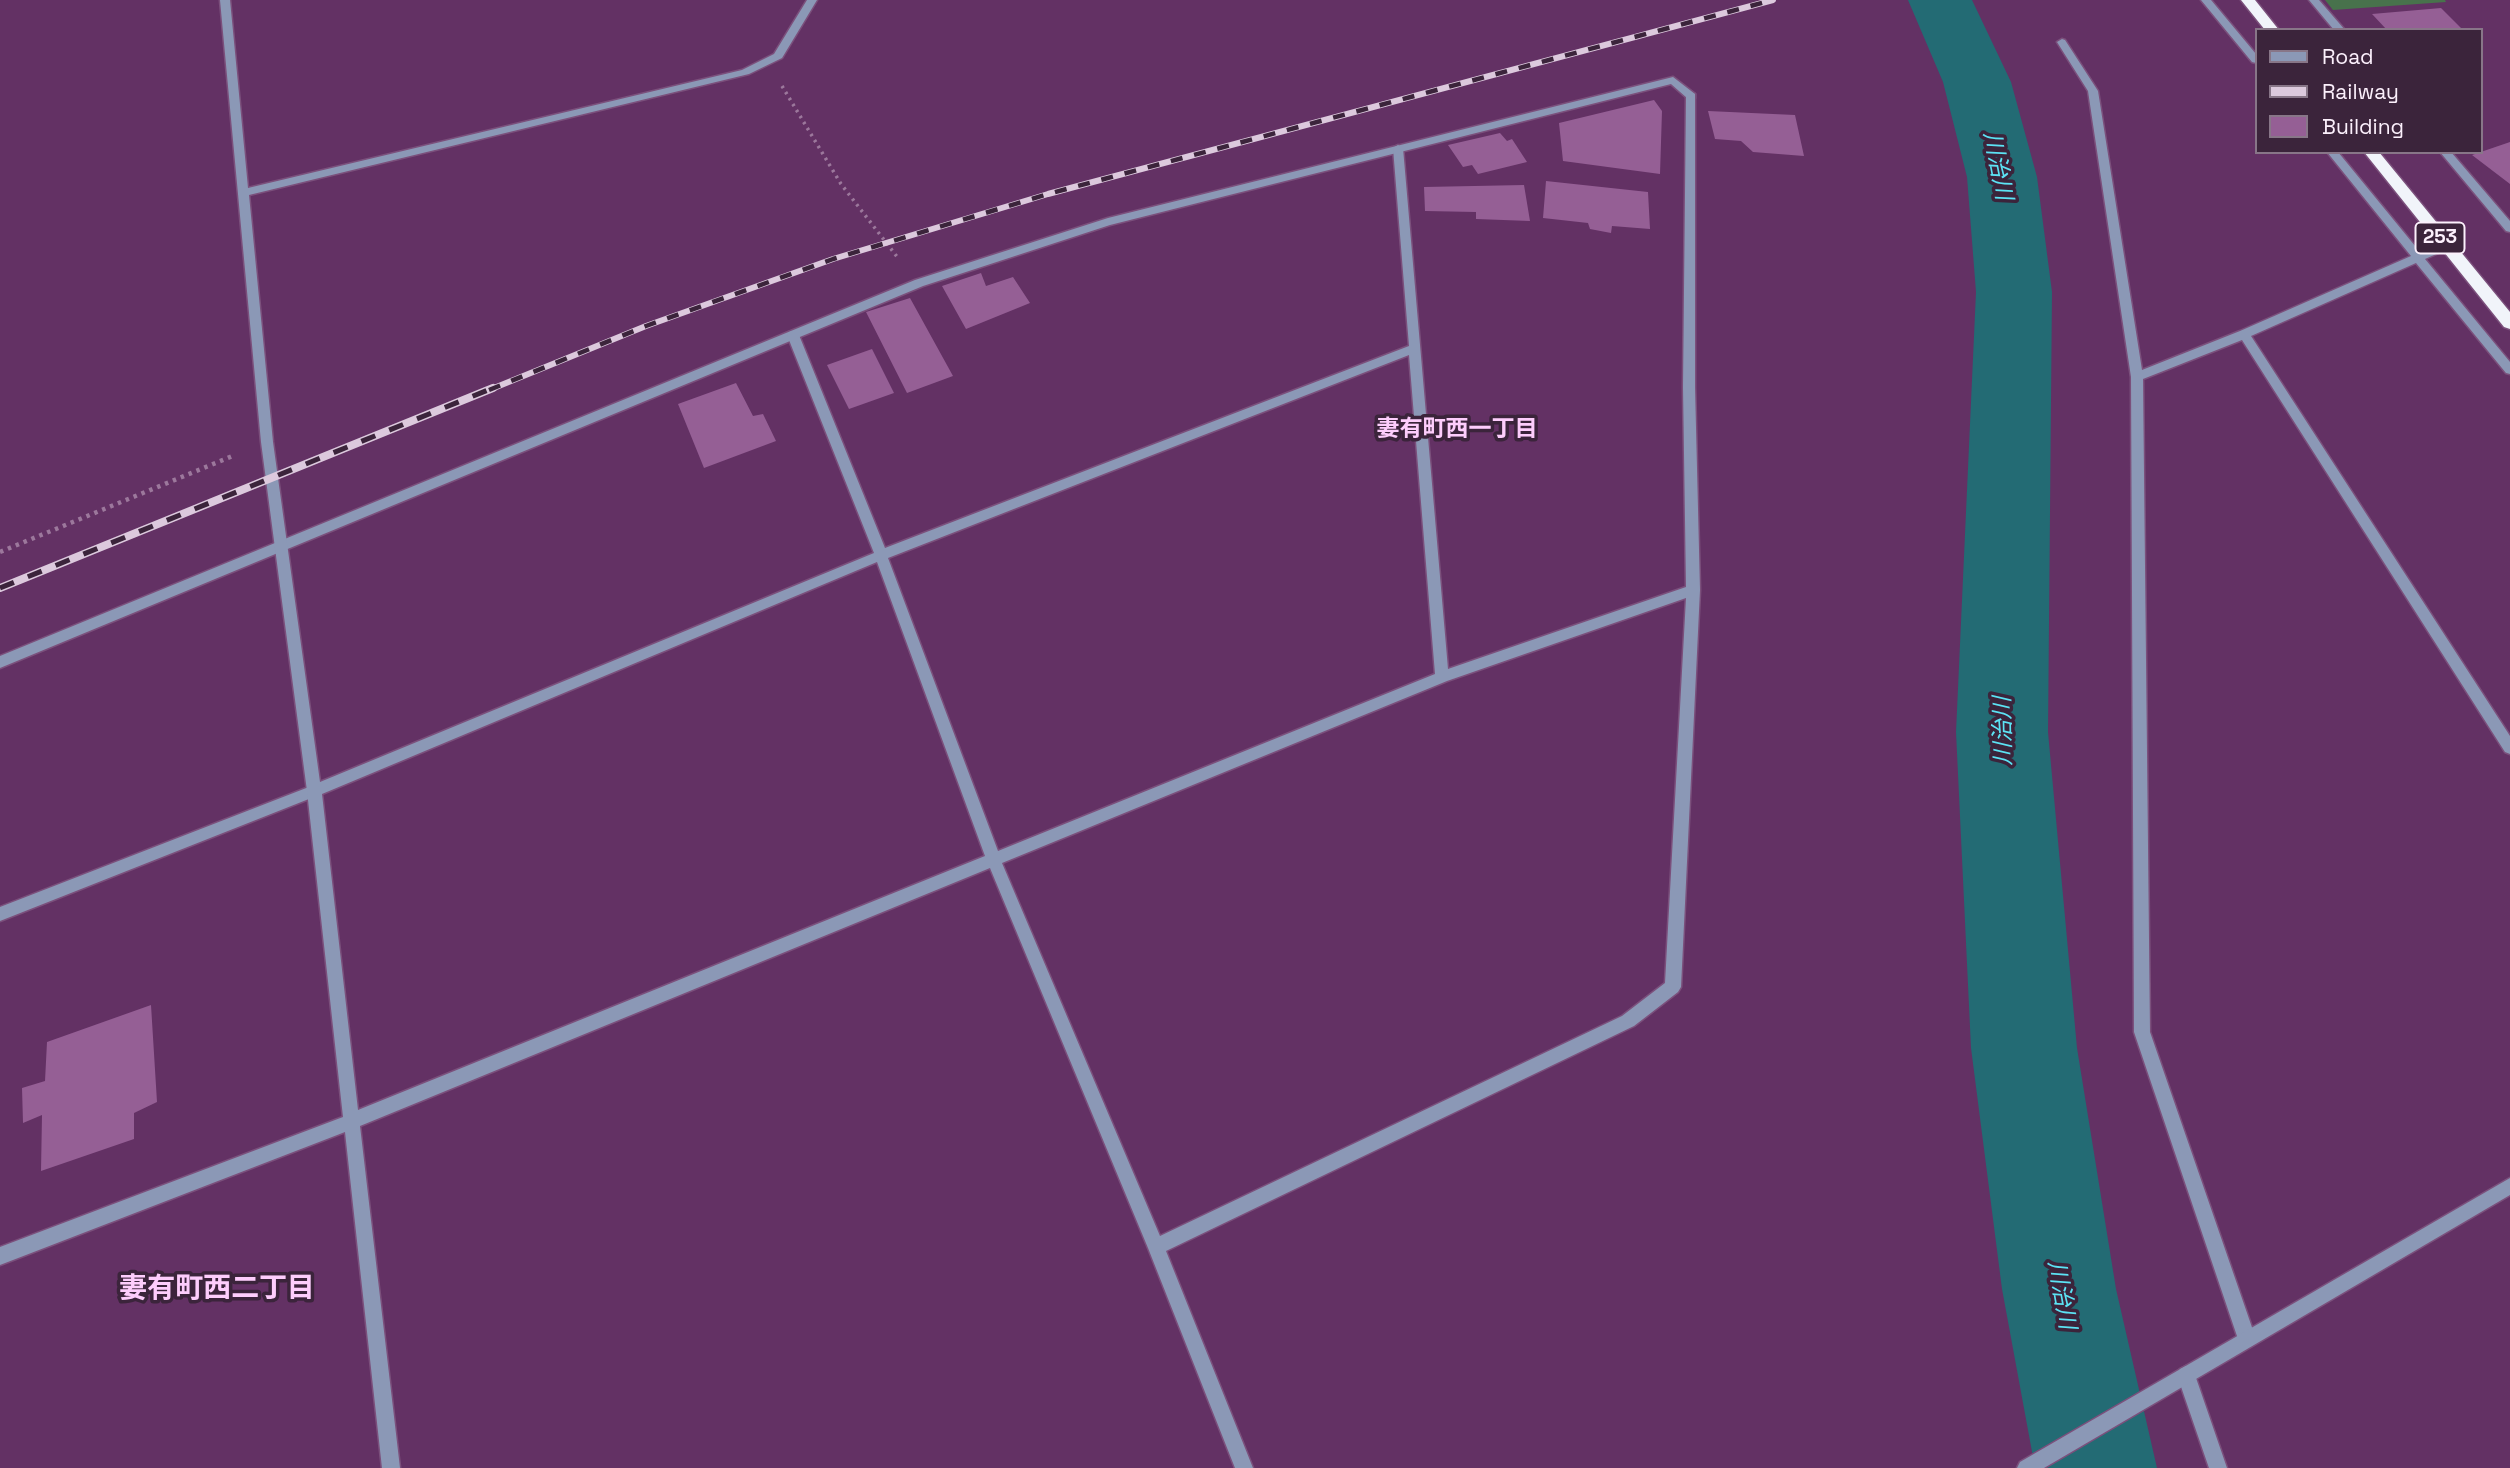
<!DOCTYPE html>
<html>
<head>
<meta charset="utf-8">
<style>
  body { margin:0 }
  #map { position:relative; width:2510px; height:1468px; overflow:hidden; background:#633164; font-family:"Space Grotesk",sans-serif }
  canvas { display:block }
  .legend { position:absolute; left:2255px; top:28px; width:228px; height:126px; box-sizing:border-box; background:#3b243b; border:2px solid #887688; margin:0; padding:9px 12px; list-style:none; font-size:21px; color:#fcf0fc }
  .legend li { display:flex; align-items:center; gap:14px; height:35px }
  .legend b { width:35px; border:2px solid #887688 }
</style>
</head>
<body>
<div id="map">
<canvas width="2510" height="1468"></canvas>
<ul class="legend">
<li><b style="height:9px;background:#8b98b6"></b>Road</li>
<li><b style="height:9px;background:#dcc9dd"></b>Railway</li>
<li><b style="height:19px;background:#955f95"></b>Building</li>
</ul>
</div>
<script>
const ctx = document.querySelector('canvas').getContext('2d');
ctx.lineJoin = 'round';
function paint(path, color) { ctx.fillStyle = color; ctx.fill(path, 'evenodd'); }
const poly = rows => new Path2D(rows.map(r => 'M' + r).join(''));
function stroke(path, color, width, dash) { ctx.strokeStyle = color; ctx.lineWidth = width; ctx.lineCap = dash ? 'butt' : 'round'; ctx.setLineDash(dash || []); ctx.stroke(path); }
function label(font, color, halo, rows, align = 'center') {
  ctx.font = font + ' "Space Grotesk","Noto Sans JP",sans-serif'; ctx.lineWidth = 7; ctx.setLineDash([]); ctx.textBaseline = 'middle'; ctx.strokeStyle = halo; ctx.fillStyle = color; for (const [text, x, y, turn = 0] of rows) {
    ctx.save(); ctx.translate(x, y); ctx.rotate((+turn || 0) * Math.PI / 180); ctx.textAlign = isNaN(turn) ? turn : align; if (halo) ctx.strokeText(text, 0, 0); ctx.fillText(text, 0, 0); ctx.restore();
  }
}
const green = poly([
  [2325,0,2445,0,2446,2,2333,10]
]);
const river = poly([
  [1908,0,1972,0,2011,82,2037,177,2052,292,2048,732,2077,1048,2116,1289,2157,1468,2035,1468,2002,1289,1971,1048,1956,732,1976,292,1967,177,1943,82,1908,0]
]);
const building = poly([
  [2441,8,2463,30,2387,30,2372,14],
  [1654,100,1662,111,1660,174,1563,161,1559,123],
  [1708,111,1795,115,1804,156,1753,152,1741,141,1715,139],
  [1500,133,1507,141,1512,139,1527,162,1478,174,1472,165,1463,167,1448,145],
  [2510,142,2510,184,2472,155],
  [1546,181,1648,192,1650,229,1612,226,1611,233,1590,229,1588,223,1543,218],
  [1524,185,1530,221,1476,219,1476,212,1425,211,1424,187],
  [981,273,986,286,1013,277,1030,303,966,329,942,286],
  [910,298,953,376,907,393,866,312],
  [872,349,894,393,849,409,827,365],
  [736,383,753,416,763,414,776,441,704,468,678,404],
  [151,1005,157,1102,134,1113,134,1139,41,1171,42,1115,23,1123,22,1088,45,1081,47,1042]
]);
const pathFar1 = poly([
  [782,86,841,184,898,258]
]);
const path = poly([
  [0,552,235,455]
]);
const service = poly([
  [1673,77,1695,94,1695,98,1687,98,1671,84,1110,225,923,286,0,668,0,656,915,280,1108,218,1673,77],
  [314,785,319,787,321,791,319,795,0,921,0,907,314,785]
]);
const minor = poly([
  [220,0,230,0,248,188,742,70,774,54,807,0,817,0,782,58,749,74,249,195,273,442,320,782,874,553,787,335,789,332,793,331,799,335,885,548,1409,346,1393,148,1398,145,1403,148,1448,669,1686,587,1683,387,1686,96,1691,93,1695,94,1695,387,1700,590,1681,987,1678,992,1634,1026,1166,1251,1253,1468,1235,1468,1148,1248,990,868,360,1126,400,1468,382,1468,345,1132,0,1265,0,1247,343,1117,307,791,261,442,220,0],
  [1409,355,1435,674,998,851,888,558,1409,355],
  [877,562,985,856,358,1110,322,794,877,562],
  [1686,598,1665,983,1622,1016,1160,1236,1002,863,1447,681,1686,598],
  [2201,0,2211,0,2256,54,2256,63,2252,62,2201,0],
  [2309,0,2319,0,2345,30,2334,30,2309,0],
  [2062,39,2065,40,2098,91,2142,370,2240,331,2411,256,2327,152,2338,152,2420,252,2442,242,2450,242,2450,248,2425,259,2510,362,2510,374,2506,373,2416,263,2251,336,2510,736,2510,754,2505,752,2242,340,2143,379,2150,1032,2256,1339,2253,1345,2247,1348,2241,1345,2238,1339,2134,1032,2131,377,2088,91,2057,42,2062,39],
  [2440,152,2451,152,2510,221,2510,232,2506,231,2440,152],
  [2186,1366,2192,1369,2195,1375,2227,1468,2209,1468,2177,1375,2180,1369,2186,1366]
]);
const tertiary = poly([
  [2510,1178,2510,1195,2044,1468,2017,1468,2020,1462,2510,1178]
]);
const trunk = poly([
  [2241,0,2255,0,2279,30,2265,30,2241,0],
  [2364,152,2379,152,2510,312,2510,329,2504,327,2364,152]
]);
const railFar1 = poly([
  [489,390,646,326,833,259,1048,194,1773,0]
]);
const rail = poly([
  [0,588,493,388]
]);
const shields = [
  [2440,238,49]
];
const shieldNames = [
  ["253",2440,238]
];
const waterNames = [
  ["川治川",1997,166,79],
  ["川治川",2004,731,-91],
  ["川治川",2061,1295,80]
];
const neighbourhoodNames = [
  ["妻有町西一丁目",1457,430]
];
const nearNeighbourhoodnames = [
  ["妻有町西二丁目",217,1289]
];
paint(green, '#48724c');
paint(river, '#236b74');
paint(building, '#955f95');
stroke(service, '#7b507c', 3);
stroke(minor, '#7b507c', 3);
stroke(tertiary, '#7b507c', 3);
stroke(trunk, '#7b507c', 3);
stroke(pathFar1, '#9c789c', 3.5, [2.5, 4.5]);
stroke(path, '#9c789c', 4.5, [3.5, 5]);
paint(service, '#8b98b6');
paint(minor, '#8b98b6');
paint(tertiary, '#8b98b6');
paint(trunk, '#f1f4fa');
stroke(railFar1, '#dcc9dd', 6);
stroke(rail, '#dcc9dd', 8);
stroke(railFar1, '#3b243b', 4.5, [12]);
stroke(rail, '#3b243b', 5, [15]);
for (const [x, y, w] of shields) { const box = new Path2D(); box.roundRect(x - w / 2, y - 15.5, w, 31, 5); ctx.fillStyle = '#3b243b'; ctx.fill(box); stroke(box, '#fcf0fc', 2); }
label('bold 19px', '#fcf0fc', null, shieldNames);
label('italic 23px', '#5ce3f4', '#3b243b', waterNames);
label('bold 23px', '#fdcdfc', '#3b243b', neighbourhoodNames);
label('bold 28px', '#fdcdfc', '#3b243b', nearNeighbourhoodnames);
</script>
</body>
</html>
